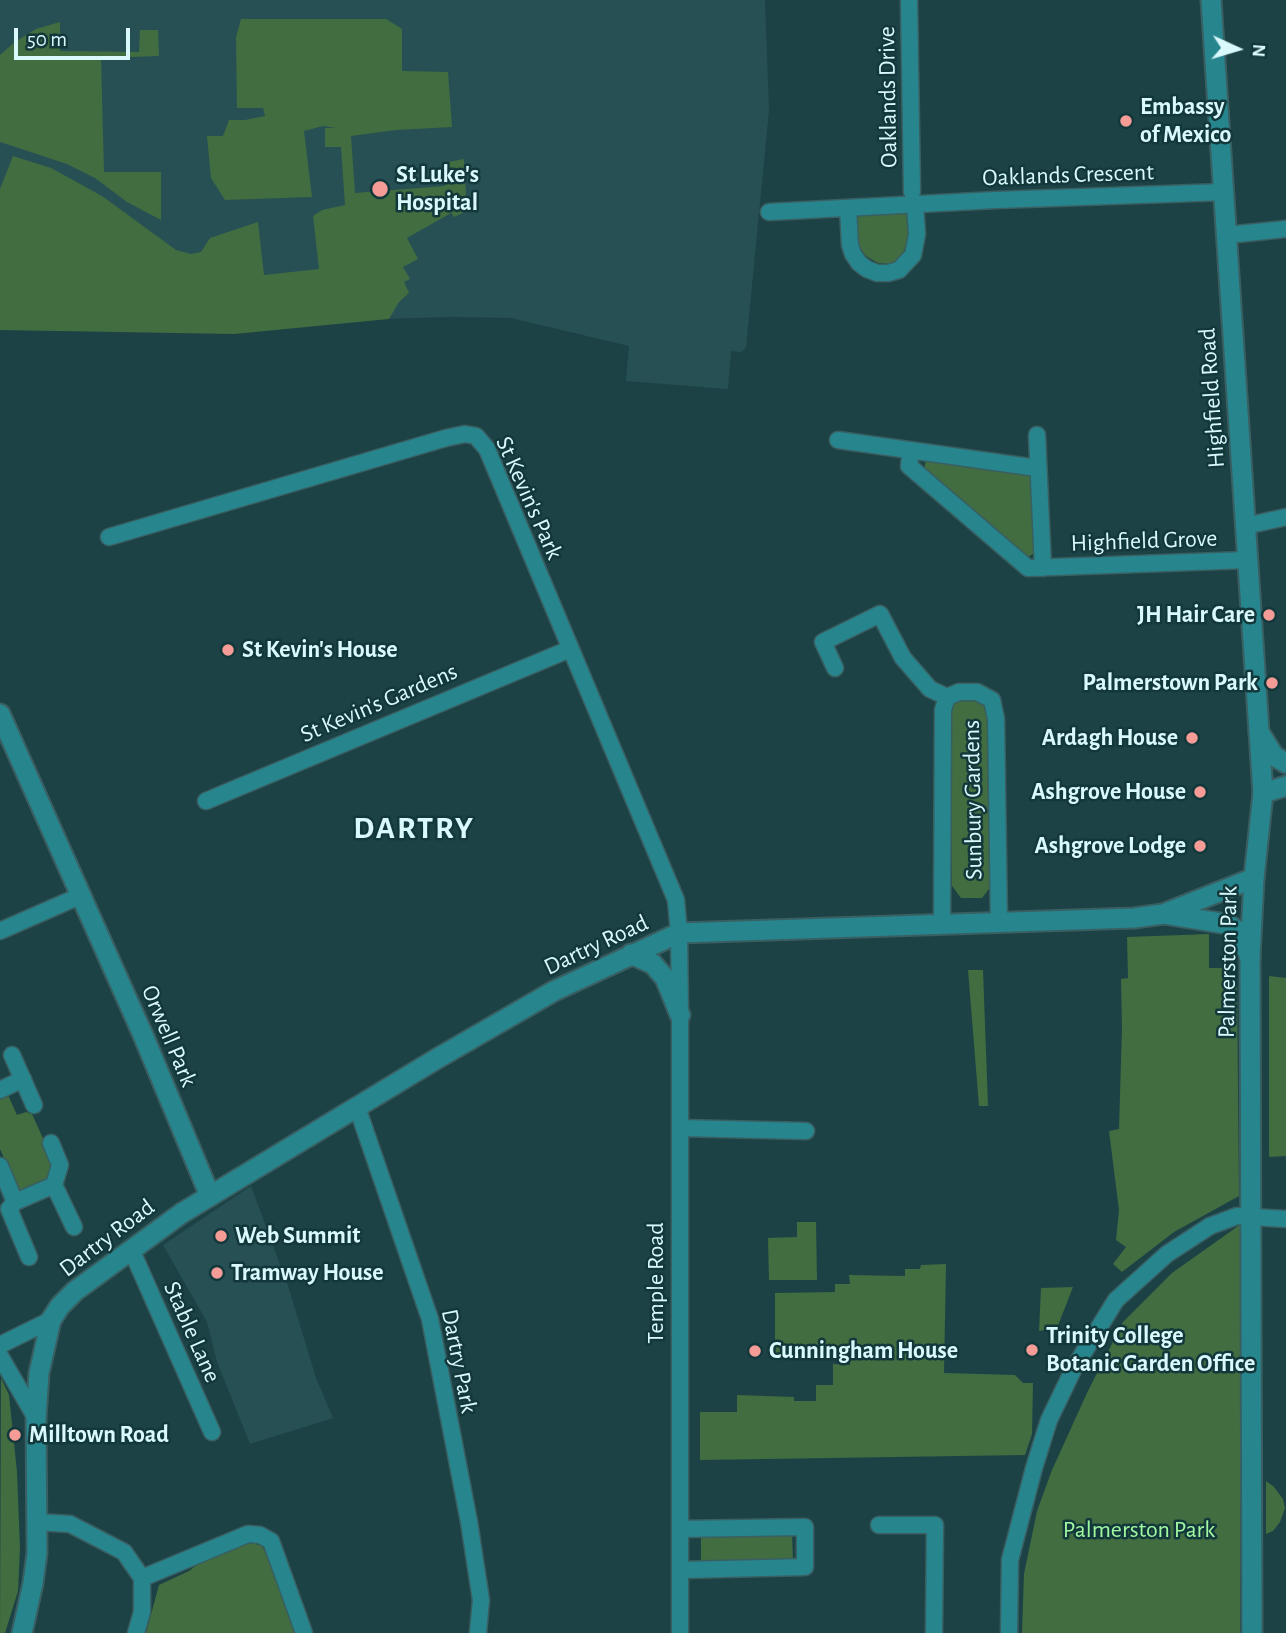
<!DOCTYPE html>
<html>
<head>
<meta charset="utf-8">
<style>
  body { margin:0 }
  #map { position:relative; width:1286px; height:1633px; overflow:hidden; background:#1d4246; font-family:"Alegreya Sans",sans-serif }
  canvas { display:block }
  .north { position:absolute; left:1202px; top:14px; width:70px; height:70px; -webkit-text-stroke:5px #12383b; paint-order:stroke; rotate:94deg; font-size:19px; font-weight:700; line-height:28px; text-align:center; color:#daf9fc }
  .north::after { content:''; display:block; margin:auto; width:24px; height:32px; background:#daf9fc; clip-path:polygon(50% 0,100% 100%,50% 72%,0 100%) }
  .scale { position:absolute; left:14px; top:28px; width:116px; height:32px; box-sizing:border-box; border:4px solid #daf9fc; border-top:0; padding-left:9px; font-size:21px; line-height:24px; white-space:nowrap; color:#daf9fc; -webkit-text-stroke:5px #12383b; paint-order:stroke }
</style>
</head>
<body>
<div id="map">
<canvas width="1286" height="1633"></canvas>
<div class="north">N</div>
<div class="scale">50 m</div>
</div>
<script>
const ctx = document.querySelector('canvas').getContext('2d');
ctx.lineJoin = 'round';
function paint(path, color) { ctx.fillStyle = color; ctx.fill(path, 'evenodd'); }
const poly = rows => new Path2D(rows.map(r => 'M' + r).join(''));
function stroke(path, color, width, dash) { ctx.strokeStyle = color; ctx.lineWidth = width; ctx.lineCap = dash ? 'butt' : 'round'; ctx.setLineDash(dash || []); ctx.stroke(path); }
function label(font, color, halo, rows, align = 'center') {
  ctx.font = font + ' "Alegreya Sans",sans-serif'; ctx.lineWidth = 5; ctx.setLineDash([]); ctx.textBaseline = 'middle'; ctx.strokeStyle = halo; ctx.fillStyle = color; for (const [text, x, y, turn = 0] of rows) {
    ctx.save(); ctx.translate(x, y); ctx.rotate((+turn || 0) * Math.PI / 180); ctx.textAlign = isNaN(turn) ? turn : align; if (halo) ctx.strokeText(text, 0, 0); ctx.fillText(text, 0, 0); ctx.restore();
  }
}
const built = poly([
  [0,0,765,0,769,110,746,347,741,352,731,351,728,389,626,381,629,346,511,318,451,317,0,330],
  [251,1186,288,1286,316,1378,333,1418,250,1444,217,1362,207,1322,163,1245]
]);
const green = poly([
  [241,19,386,19,402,29,402,71,448,72,452,127,396,130,351,136,355,193,445,186,444,163,464,159,467,211,454,217,451,213,407,238,418,259,403,267,410,279,404,282,409,293,399,302,389,319,234,334,0,330,0,189,13,156,51,168,102,196,176,250,191,254,201,252,210,238,258,222,264,275,319,269,313,216,322,210,345,205,341,147,325,147,325,128,336,128,323,126,304,131,312,197,225,200,211,178,207,136,223,136,229,120,245,120,265,116,263,108,237,108,236,37],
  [60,22,60,51,139,52,140,30,158,30,159,56,101,58,104,172,161,172,161,220,127,202,95,178,67,164,0,142,0,55,15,42,36,29],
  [908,208,909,238,902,256,892,264,878,263,866,256,858,245,856,211],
  [926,459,1027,473,1033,479,1036,552,1028,557,924,470],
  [973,699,986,708,990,717,992,885,982,898,961,898,952,886,949,711,957,700],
  [1209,934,1209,968,1223,968,1224,980,1237,980,1239,1196,1174,1232,1122,1272,1113,1264,1126,1247,1116,1240,1119,1210,1109,1131,1119,1129,1122,1028,1121,979,1128,978,1127,937],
  [968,970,983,970,988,1106,979,1106],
  [1269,976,1286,978,1286,1156,1269,1157],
  [8,1095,17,1115,26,1112,32,1114,55,1165,53,1178,20,1195,0,1149,0,1098],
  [797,1222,816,1222,817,1280,769,1280,768,1238,797,1237],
  [1241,1224,1240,1633,1022,1633,1024,1574,1037,1511,1052,1470,1087,1393,1123,1322,1172,1273],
  [946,1264,944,1373,1015,1375,1023,1383,1033,1383,1032,1434,1025,1455,700,1460,700,1412,737,1412,737,1395,794,1397,794,1401,816,1401,816,1385,833,1385,833,1364,850,1365,850,1355,775,1356,775,1293,835,1292,835,1284,850,1284,849,1275,905,1276,905,1269,920,1269,921,1265],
  [1073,1287,1057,1328,1039,1331,1041,1288],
  [1,1378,9,1395,17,1472,20,1548,18,1591,5,1633,0,1633],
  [1266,1481,1274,1487,1283,1499,1285,1508,1280,1522,1273,1531,1266,1534],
  [792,1533,793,1561,701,1562,701,1534],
  [247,1543,261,1545,269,1557,297,1633,146,1633,159,1585,189,1571,203,1560]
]);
const minor = poly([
  [909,0,912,192],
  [848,208,850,245,853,254,859,263,867,269,877,273,888,273,899,270,913,255,917,234,915,205],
  [769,212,996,200,1224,192],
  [1227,235,1286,229],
  [1037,435,1043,568],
  [838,440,1037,468],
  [911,451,909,466,1028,568,1247,560],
  [1245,526,1286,517],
  [109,537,446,438,465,434,476,436,487,449,676,900,679,933,680,1015,680,1633],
  [835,668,823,642,880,614,903,658,930,689,947,697],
  [206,801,570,649],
  [942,925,943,710,947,697,959,692,977,692,992,700,996,719,999,923],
  [0,931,82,895],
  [12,1055,34,1105],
  [0,1090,23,1079],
  [357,1107,430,1319,469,1522,481,1600,478,1633],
  [680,1128,806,1131],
  [51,1143,60,1165,54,1185],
  [0,1166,15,1202],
  [131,1249,212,1432],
  [29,1257,9,1209,15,1202,54,1185,74,1227],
  [0,1345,51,1320],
  [0,1356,36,1418],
  [36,1522,70,1524,124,1552,142,1578,142,1612,136,1633],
  [879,1525,935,1525,934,1633],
  [680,1529,805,1527,805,1567,681,1570],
  [142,1578,248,1534,260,1535,271,1541,304,1633],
  [1009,1633,1010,1560,1034,1468,1049,1420,1074,1368,1116,1300,1167,1254,1210,1226,1237,1216,1286,1219]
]);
const tertiary = poly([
  [1211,0,1263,793],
  [0,714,143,1035,210,1196],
  [1252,1633,1250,957,1254,878]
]);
const secondary = poly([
  [1259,732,1274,756,1286,763],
  [1164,914,1227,924,1238,931,1250,957],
  [631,954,653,964,658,970,665,978,680,1015],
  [22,1633,33,1583,37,1553,36,1418,39,1373,51,1320,60,1306,75,1291,182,1213,438,1058,554,991,679,933,1134,918,1163,914,1254,878,1263,793,1286,786]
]);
const markers = [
  [1126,121,7,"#f59c96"],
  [380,189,9,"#f59c96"],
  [1269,615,7,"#f59c96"],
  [228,650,7,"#f59c96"],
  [1272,683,7,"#f59c96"],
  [1192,738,7,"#f59c96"],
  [1200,792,7,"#f59c96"],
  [1200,846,7,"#f59c96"],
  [221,1236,7,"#f59c96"],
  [217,1273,7,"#f59c96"],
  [1032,1350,7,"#f59c96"],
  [755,1351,7,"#f59c96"],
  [15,1435,7,"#f59c96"]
];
const streetNames = [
  ["Oaklands Drive",888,97,-91],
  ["Oaklands Crescent",1068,175,-2],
  ["Highfield Road",1212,398,-94],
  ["St Kevin's Park",529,498,66],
  ["Highfield Grove",1144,541,-2],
  ["St Kevin's Gardens",379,703,-23],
  ["Sunbury Gardens",973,800,-91],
  ["Dartry Road",596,945,-25],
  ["Palmerston Park",1228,962,-89],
  ["Orwell Park",169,1036,67],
  ["Dartry Road",107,1238,-37],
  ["Temple Road",656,1283,-90],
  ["Stable Lane",192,1332,66],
  ["Dartry Park",459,1361,79]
];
const poiNames = [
  ["Embassy",1140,107],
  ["of Mexico",1140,135],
  ["St Luke's",396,175],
  ["Hospital",396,203],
  ["JH Hair Care",1255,615,"right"],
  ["St Kevin's House",242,650],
  ["Palmerstown Park",1258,683,"right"],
  ["Ardagh House",1178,738,"right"],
  ["Ashgrove House",1186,792,"right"],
  ["Ashgrove Lodge",1186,846,"right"],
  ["Web Summit",235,1236],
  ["Tramway House",231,1273],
  ["Trinity College",1046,1336],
  ["Botanic Garden Office",1046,1364],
  ["Cunningham House",769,1351],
  ["Milltown Road",29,1435]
];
const parkNames = [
  ["Palmerston Park",1139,1530]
];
const districtNames = [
  ["DARTRY",414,828]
];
paint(built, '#275054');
paint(green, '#416d40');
stroke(minor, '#395f62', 19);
stroke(tertiary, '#395f62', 23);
stroke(secondary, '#395f62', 23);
stroke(minor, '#27858e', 16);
stroke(tertiary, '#27858e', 19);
stroke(secondary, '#27858e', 19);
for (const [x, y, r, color] of markers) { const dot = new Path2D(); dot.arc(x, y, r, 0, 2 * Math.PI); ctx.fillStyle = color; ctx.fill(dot); stroke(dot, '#12383b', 2.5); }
label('24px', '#daf9fc', '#12383b', streetNames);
label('bold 24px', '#daf9fc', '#12383b', poiNames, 'left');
label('24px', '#a1f7a0', '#12383b', parkNames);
ctx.letterSpacing = '2px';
label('bold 32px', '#daf9fc', '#12383b', districtNames);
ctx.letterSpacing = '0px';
</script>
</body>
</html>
